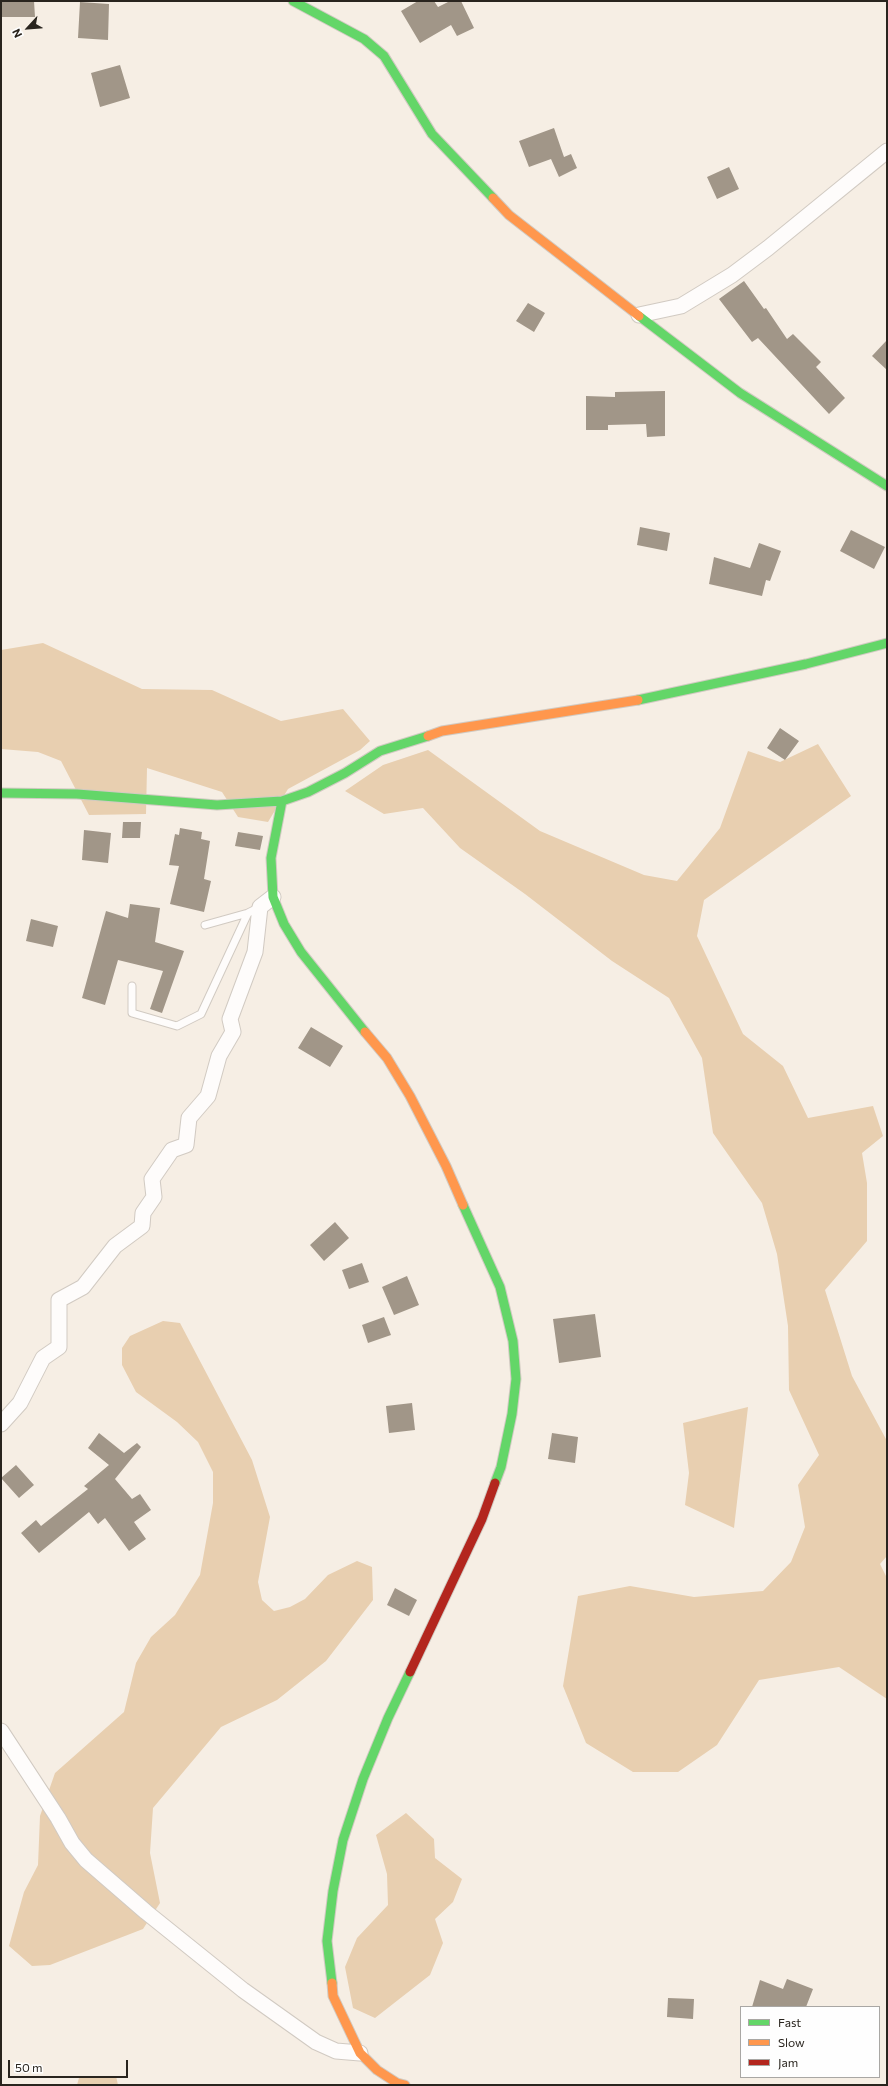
<!DOCTYPE html>
<html>
<head>
<meta charset="utf-8">
<style>
  body { margin:0 }
  #map { position:relative; width:888px; height:2086px; overflow:hidden; background:#f6eee4; font-family:Commissioner,sans-serif }
  canvas { display:block }
  .frame { position:absolute; inset:0; border:2px solid #29241e; pointer-events:none }
  .legend { position:absolute; left:740px; top:2006px; width:140px; height:72px; box-sizing:border-box; background:#fefefe; border:1px solid #a9a7a4; margin:0; padding:5px 7px; list-style:none; font-size:12px; color:#29241e }
  .legend li { display:flex; align-items:center; gap:8px; height:20px }
  .legend b { width:20px; border:1px solid #a9a7a4 }
  .north { position:absolute; left:8px; top:8px; width:40px; height:40px; -webkit-text-stroke:3px #fefefe; paint-order:stroke; rotate:244deg; font-size:11px; font-weight:700; line-height:16px; text-align:center; color:#29241e }
  .north::after { content:''; display:block; margin:auto; width:14px; height:18px; background:#29241e; clip-path:polygon(50% 0,100% 100%,50% 72%,0 100%) }
  .scale { position:absolute; left:8px; top:2060px; width:120px; height:18px; box-sizing:border-box; border:2px solid #29241e; border-top:0; padding-left:5px; font-size:12px; line-height:14px; white-space:nowrap; color:#29241e; -webkit-text-stroke:3px #fefefe; paint-order:stroke }
</style>
</head>
<body>
<div id="map">
<canvas width="888" height="2086"></canvas>
<div class="frame"></div>
<ul class="legend">
<li><b style="height:5px;background:#63d668"></b>Fast</li>
<li><b style="height:5px;background:#ff974d"></b>Slow</li>
<li><b style="height:5px;background:#b3261e"></b>Jam</li>
</ul>
<div class="north">N</div>
<div class="scale">50 m</div>
</div>
<script>
const ctx = document.querySelector('canvas').getContext('2d');
ctx.lineJoin = 'round';
function paint(path, color) { ctx.fillStyle = color; ctx.fill(path, 'evenodd'); }
const poly = rows => new Path2D(rows.map(r => 'M' + r).join(''));
function stroke(path, color, width, dash) { ctx.strokeStyle = color; ctx.lineWidth = width; ctx.lineCap = dash ? 'butt' : 'round'; ctx.setLineDash(dash || []); ctx.stroke(path); }
const green = poly([
  [43,643,142,689,212,690,281,721,343,709,370,741,360,750,288,789,268,822,238,817,222,792,147,768,146,814,89,815,61,761,38,752,1,749,1,650],
  [818,744,851,796,704,900,697,936,743,1034,783,1066,808,1118,873,1106,883,1136,862,1153,867,1183,867,1241,825,1290,852,1376,887,1441,887,1556,880,1564,887,1578,887,1699,839,1667,759,1680,717,1745,678,1772,633,1772,586,1743,563,1686,578,1596,630,1586,694,1597,763,1591,791,1562,805,1527,798,1485,819,1455,789,1390,788,1326,777,1254,762,1203,713,1133,702,1058,669,998,612,961,525,894,460,848,423,808,384,814,345,791,383,765,428,750,540,831,644,875,677,881,720,828,748,751,780,762],
  [163,1321,180,1323,252,1460,270,1517,258,1582,262,1600,274,1611,290,1607,305,1599,328,1575,357,1561,372,1567,373,1600,326,1661,277,1700,221,1727,153,1808,150,1853,160,1903,143,1929,50,1965,32,1966,9,1946,24,1892,38,1865,40,1816,55,1773,124,1712,136,1663,151,1637,175,1615,200,1575,213,1503,213,1472,198,1442,177,1422,136,1392,122,1365,122,1348,130,1336],
  [748,1407,734,1528,685,1505,689,1473,683,1423],
  [406,1813,434,1839,435,1858,462,1879,453,1902,435,1919,443,1943,430,1975,375,2018,353,2008,345,1967,357,1938,388,1905,387,1874,376,1835],
  [116,2076,118,2085,77,2085,79,2078]
]);
const building = poly([
  [1,1,34,1,35,17,1,17],
  [418,1,434,1,438,7,450,1,461,1,474,28,457,36,451,25,420,43,401,11],
  [80,2,109,4,108,40,78,38],
  [120,65,130,98,100,107,91,73],
  [554,128,564,157,571,154,577,168,559,177,551,159,529,167,519,141],
  [729,167,739,189,717,199,707,177],
  [744,281,764,309,766,308,787,339,793,334,821,362,816,367,845,398,829,414,758,338,752,342,719,299],
  [528,303,545,313,534,332,516,321],
  [887,340,887,370,872,356],
  [665,391,665,436,647,437,646,424,608,425,608,430,586,430,586,396,615,397,615,392],
  [640,527,670,533,667,551,637,545],
  [851,530,885,547,874,569,840,551],
  [759,543,781,551,770,581,766,580,762,596,709,584,714,557,750,568],
  [780,728,799,741,785,760,767,748],
  [123,822,141,822,140,838,122,838],
  [180,828,202,832,201,839,210,841,204,879,211,881,204,912,170,904,179,866,169,865,175,834,179,835],
  [84,830,111,833,108,863,82,860],
  [238,832,263,836,260,850,235,846],
  [130,904,160,908,155,942,184,951,162,1013,150,1009,163,971,118,960,105,1005,82,998,106,911,128,918],
  [31,919,58,926,53,947,26,941],
  [311,1027,343,1046,330,1067,298,1048],
  [335,1222,349,1238,324,1261,310,1245],
  [362,1263,369,1282,349,1289,342,1270],
  [407,1276,419,1305,394,1315,382,1287],
  [595,1314,601,1357,559,1363,553,1319],
  [384,1317,391,1335,368,1343,362,1325],
  [412,1403,415,1430,389,1433,386,1406],
  [99,1433,124,1453,137,1443,141,1447,115,1479,132,1499,140,1494,151,1510,134,1522,146,1539,129,1551,105,1518,98,1524,89,1512,39,1553,21,1533,36,1520,41,1526,88,1489,84,1486,109,1465,88,1448],
  [552,1433,578,1437,575,1463,548,1459],
  [16,1465,34,1485,19,1498,1,1478],
  [395,1588,417,1600,409,1616,387,1605],
  [787,1979,813,1989,806,2007,752,2007,760,1980,783,1989],
  [668,1998,694,1999,693,2019,667,2017]
]);
const lane = poly([
  [205,925,248,913],
  [132,986,132,1013,177,1026,201,1014,248,913,260,907]
]);
const street = poly([
  [639,315,681,306,732,275,768,248,887,151],
  [1,1424,20,1403,43,1358,59,1347,59,1300,83,1287,115,1246,142,1226,143,1213,154,1197,152,1179,172,1150,186,1145,189,1118,208,1096,219,1056,233,1032,230,1019,255,952,260,907,273,897],
  [1,1731,58,1818,72,1843,86,1860,146,1912,243,1990,316,2042,336,2051,360,2053]
]);
const fast = poly([
  [293,1,364,39,384,56,432,134,493,198],
  [639,316,740,393,887,486],
  [638,700,806,664,887,643],
  [1,793,77,794,217,805,282,801,308,792,345,773,380,751,428,736],
  [282,801,271,858,273,897,284,924,301,952,365,1032],
  [463,1205,500,1287,513,1341,516,1379,512,1414,501,1467,495,1483],
  [332,1983,327,1941,333,1891,343,1840,363,1779,388,1718,410,1672]
]);
const slow = poly([
  [493,198,509,215,639,316],
  [428,736,442,731,638,700],
  [365,1032,387,1058,410,1096,446,1166,463,1205],
  [332,1983,333,1996,360,2053,377,2070,397,2083,405,2085]
]);
const jam = poly([
  [410,1672,482,1519,495,1483]
]);
paint(green, '#e8cfb0');
paint(building, '#a19688');
stroke(lane, '#d1cac2', 9);
stroke(street, '#d1cac2', 17);
stroke(fast, '#d1cac2', 11);
stroke(slow, '#d1cac2', 11);
stroke(jam, '#d1cac2', 11);
stroke(lane, '#fefcfb', 7);
stroke(street, '#fefcfb', 15);
stroke(fast, '#63d668', 9);
stroke(slow, '#ff974d', 9);
stroke(jam, '#b3261e', 9);
</script>
</body>
</html>
